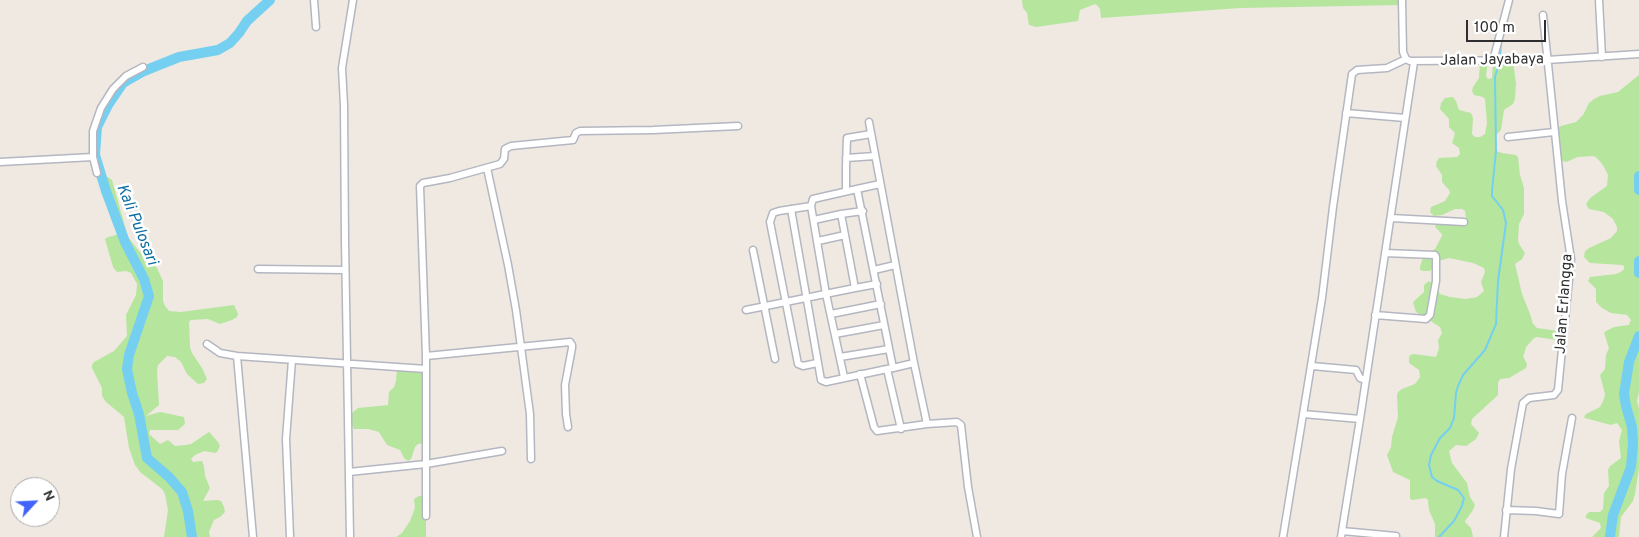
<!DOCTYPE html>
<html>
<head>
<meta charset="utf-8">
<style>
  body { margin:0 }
  #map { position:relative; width:1639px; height:537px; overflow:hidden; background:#efe9e1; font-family:Overpass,sans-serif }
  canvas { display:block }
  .north { position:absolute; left:10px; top:477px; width:50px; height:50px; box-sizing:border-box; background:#fff; border:1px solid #ababab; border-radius:50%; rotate:65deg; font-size:14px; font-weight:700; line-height:20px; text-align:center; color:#2e2e2e }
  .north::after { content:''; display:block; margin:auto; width:18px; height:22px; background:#4264fb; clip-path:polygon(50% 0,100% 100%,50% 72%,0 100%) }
  .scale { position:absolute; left:1466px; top:20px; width:80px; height:22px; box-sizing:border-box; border:2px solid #2e2e2e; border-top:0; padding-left:6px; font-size:15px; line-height:18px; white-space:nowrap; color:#2e2e2e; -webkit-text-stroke:4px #fff; paint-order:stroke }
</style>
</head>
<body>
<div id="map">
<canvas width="1639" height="537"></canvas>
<div class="north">N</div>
<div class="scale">100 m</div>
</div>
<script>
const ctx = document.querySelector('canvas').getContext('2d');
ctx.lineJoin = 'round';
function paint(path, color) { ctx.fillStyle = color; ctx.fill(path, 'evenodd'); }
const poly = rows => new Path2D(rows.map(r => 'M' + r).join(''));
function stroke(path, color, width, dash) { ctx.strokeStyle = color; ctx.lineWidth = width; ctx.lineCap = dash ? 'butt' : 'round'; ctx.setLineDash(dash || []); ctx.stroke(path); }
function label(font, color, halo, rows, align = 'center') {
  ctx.font = font + ' Overpass,sans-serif'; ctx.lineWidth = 5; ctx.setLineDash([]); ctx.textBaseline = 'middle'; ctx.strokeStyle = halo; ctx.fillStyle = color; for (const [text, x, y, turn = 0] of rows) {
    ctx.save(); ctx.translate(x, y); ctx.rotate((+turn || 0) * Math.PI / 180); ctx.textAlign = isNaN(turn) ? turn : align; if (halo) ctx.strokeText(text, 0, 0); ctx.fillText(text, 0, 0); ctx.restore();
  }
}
const green = poly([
  [1022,0,1402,0,1402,5,1240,8,1101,18,1100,9,1098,6,1095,4,1080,10,1078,21,1036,27,1029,25,1027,13,1023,8],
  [1488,61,1486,76,1488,79,1492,78,1493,61,1513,61,1516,84,1515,99,1513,104,1504,110,1501,130,1495,136,1496,151,1502,153,1516,155,1518,157,1520,175,1524,188,1524,214,1519,224,1518,240,1519,244,1525,253,1522,259,1515,264,1522,294,1530,314,1533,324,1537,328,1558,331,1564,333,1563,341,1537,337,1534,338,1526,347,1524,354,1523,356,1527,364,1526,368,1509,378,1500,379,1498,383,1498,395,1472,419,1471,424,1479,433,1476,439,1466,446,1456,445,1449,451,1452,463,1467,483,1470,497,1475,505,1473,510,1465,521,1465,522,1471,528,1473,537,1435,537,1435,524,1429,510,1428,500,1426,498,1413,500,1410,499,1410,480,1393,472,1387,455,1391,447,1392,437,1398,417,1397,395,1398,392,1402,389,1415,384,1420,377,1419,370,1409,363,1409,358,1410,355,1414,354,1436,357,1439,348,1438,340,1442,333,1440,327,1416,312,1413,302,1424,292,1424,285,1429,281,1435,286,1440,294,1450,297,1466,299,1477,297,1484,291,1481,282,1485,272,1484,268,1473,263,1449,258,1438,261,1430,271,1423,271,1420,270,1420,267,1423,257,1435,249,1442,236,1442,234,1435,227,1437,221,1464,223,1466,218,1465,211,1462,209,1455,209,1442,215,1434,216,1430,212,1431,207,1445,201,1450,193,1449,190,1442,182,1442,175,1436,166,1437,161,1439,158,1457,157,1460,154,1459,148,1452,143,1455,133,1449,127,1449,119,1440,109,1441,103,1445,98,1453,97,1456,101,1459,110,1471,113,1473,118,1472,134,1475,137,1480,137,1485,134,1487,123,1485,99,1483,97,1474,95,1472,91,1473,87,1479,78,1480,62],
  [1639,75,1639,392,1637,401,1639,409,1639,468,1635,494,1633,501,1621,517,1619,537,1592,537,1601,528,1600,523,1586,518,1586,515,1589,512,1600,512,1603,509,1604,493,1609,486,1608,470,1610,466,1621,458,1619,441,1622,430,1617,423,1611,425,1585,418,1584,417,1586,414,1600,407,1604,399,1605,394,1600,375,1605,369,1606,355,1609,348,1604,333,1606,331,1614,327,1629,325,1631,320,1627,315,1611,313,1602,308,1596,302,1596,289,1588,281,1590,277,1616,274,1621,272,1624,269,1624,266,1622,265,1590,263,1584,257,1585,251,1589,248,1611,238,1617,231,1617,227,1613,219,1604,212,1589,209,1587,206,1586,204,1590,198,1607,186,1608,175,1603,165,1596,157,1593,156,1578,157,1566,162,1561,160,1556,129,1561,126,1576,122,1583,115,1589,103,1594,99,1600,96,1618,92],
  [105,177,108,177,112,180,128,237,139,251,157,268,163,281,163,301,165,306,169,311,181,312,234,305,238,314,237,317,232,320,220,324,208,319,191,320,189,322,190,347,192,353,202,368,207,379,204,383,198,384,187,374,181,362,175,357,167,356,158,365,157,370,159,405,146,416,160,412,184,417,185,424,178,430,150,430,149,434,160,444,168,440,175,446,186,445,191,444,209,432,218,442,220,446,217,452,215,453,204,451,195,455,191,459,193,462,202,461,204,466,205,476,210,488,203,501,217,500,221,501,224,507,225,512,220,517,214,520,209,532,210,537,164,537,168,510,165,494,162,489,140,472,135,465,129,448,124,417,106,402,102,396,102,388,92,368,92,365,94,362,114,351,127,336,126,315,136,295,137,284,131,273,126,271,117,272,113,267,105,239,108,237,116,235,121,230,102,179],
  [397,368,426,369,426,443,418,444,415,447,411,459,408,461,404,458,400,450,387,445,379,432,368,429,354,429,351,423,352,413,358,408,388,405,389,392,394,387,396,381],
  [419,496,426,496,426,537,396,537,402,533,410,521,415,508,414,499]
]);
const stream = poly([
  [1439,537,1454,521,1462,506,1464,498,1458,490,1437,481,1432,477,1429,465,1431,455,1440,438,1450,428,1454,418,1456,393,1458,386,1463,375,1485,350,1496,324,1498,281,1506,223,1503,210,1492,196,1492,191,1496,151,1495,77,1500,59,1501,41]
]);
const river = poly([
  [1639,176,1639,190],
  [1639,261,1639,273],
  [192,537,188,511,182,492,169,477,147,458,139,414,132,393,127,369,129,355,149,296,144,279,125,242,106,191,95,155,97,127,108,105,123,83,144,71,179,57,218,50,230,43,239,33,247,21,270,0],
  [1610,537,1613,515,1631,467,1633,444,1632,427,1626,406,1624,394,1629,362,1639,336]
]);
const minor = poly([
  [314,0,316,27],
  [1402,0,1403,52,1406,59,1410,61,1547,60,1639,54],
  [1599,0,1602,57],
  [1493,61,1509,0],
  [1346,113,1405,118],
  [869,122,914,363,927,424],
  [1508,137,1554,132],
  [93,157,97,173],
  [846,158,875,156],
  [0,162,93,157,93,131,101,108,113,89,126,76,143,67],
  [487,168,508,265,516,310,530,414,531,459],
  [857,189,880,184],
  [846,191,846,167,847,138,871,134],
  [811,206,813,199,857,189,893,368,887,369,901,429],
  [791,209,821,380,826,382,887,369],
  [1391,218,1464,222],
  [814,220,841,214],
  [845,235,841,214,863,211],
  [818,241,845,235,855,288,877,284],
  [753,250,775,359],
  [258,269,345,270],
  [874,270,895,265],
  [746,310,855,288],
  [831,314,881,304],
  [1375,315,1426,319,1430,315,1436,281,1436,257,1435,255,1385,253],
  [835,334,884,325],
  [207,344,220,353,237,356],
  [426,356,570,342,572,345,572,348,565,385,566,414,568,427],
  [840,357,889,349],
  [817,363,803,366,798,364,770,222,773,213,779,211,811,206,826,294,844,377],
  [1312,366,1356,370,1360,378,1365,380],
  [893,368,914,363],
  [860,374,874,427,877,431,927,424,957,422,961,425,968,487,977,537],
  [1303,414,1360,419],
  [349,472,426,464,502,451],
  [1506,510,1536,511,1559,514,1562,474,1572,418],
  [426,516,426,356,420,186,423,183,450,178,500,164,504,159,505,149,511,146,573,140,576,133,580,131,653,130,738,126],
  [1342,531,1396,536],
  [253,537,237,356,426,369],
  [290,537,286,439,292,360],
  [350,537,345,241,344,105,342,68,353,0],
  [1283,537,1322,298,1333,207,1352,74,1357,70,1387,68,1406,59],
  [1341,537,1360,419,1414,62],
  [1504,537,1511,469,1523,403,1529,398,1554,395,1558,390,1571,259,1562,201,1543,15]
]);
const streetNames = [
  ["Jalan Jayabaya",1492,61,-1],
  ["Jalan Erlangga",1565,304,-86]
];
const waterNames = [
  ["Kali Pulosari",136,225,68]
];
paint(green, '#b6e59e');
stroke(stream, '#75cff0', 2);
stroke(river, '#75cff0', 10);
stroke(minor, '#b4b7c1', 9);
stroke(minor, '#fff', 6);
label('15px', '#2e2e2e', '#fff', streetNames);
label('italic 16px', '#0d6fa3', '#fff', waterNames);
</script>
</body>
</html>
